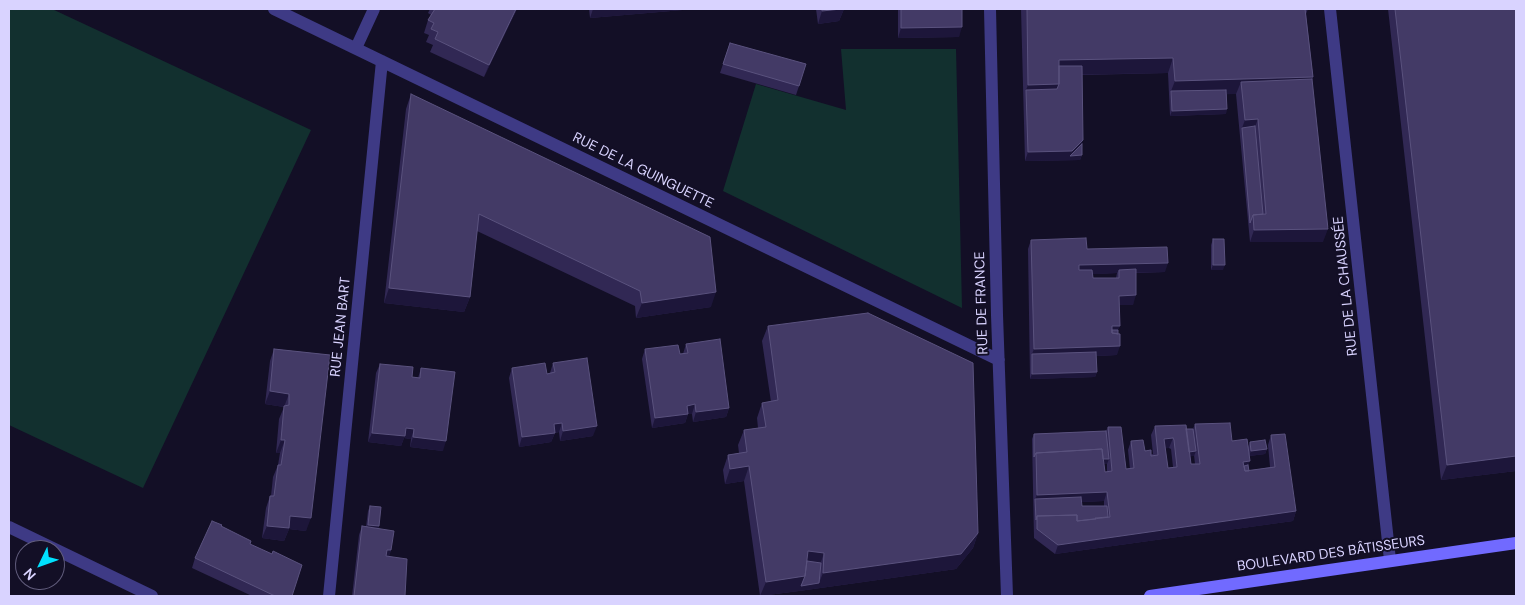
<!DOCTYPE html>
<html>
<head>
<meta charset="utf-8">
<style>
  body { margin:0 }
  #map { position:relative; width:1525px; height:605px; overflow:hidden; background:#130f26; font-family:"DM Sans",sans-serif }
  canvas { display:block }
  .frame { position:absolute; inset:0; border:10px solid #d9d3ff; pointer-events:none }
  .north { position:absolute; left:15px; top:540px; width:50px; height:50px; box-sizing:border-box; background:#130f26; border:1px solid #625d7d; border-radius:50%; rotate:228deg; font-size:14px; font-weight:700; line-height:20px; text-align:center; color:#d9d3ff }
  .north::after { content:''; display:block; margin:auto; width:18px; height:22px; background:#00e1fe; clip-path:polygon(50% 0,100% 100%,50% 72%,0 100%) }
</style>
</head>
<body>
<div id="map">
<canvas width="1525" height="605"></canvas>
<div class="frame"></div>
<div class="north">N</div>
</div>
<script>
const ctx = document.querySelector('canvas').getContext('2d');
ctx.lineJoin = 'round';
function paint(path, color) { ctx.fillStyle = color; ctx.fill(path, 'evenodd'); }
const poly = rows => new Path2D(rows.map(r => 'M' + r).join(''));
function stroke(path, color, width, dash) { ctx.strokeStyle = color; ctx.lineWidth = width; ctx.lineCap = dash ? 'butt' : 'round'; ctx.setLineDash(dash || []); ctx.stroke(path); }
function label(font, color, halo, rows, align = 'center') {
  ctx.font = font + ' "DM Sans",sans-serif'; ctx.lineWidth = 4; ctx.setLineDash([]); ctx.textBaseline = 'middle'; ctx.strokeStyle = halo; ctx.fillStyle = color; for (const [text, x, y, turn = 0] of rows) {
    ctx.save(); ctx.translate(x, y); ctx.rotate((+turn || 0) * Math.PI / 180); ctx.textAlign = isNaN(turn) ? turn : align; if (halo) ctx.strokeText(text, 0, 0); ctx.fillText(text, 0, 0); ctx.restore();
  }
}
const green = poly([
  [9,9,52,9,311,130,143,488,9,425],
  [841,49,956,49,962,308,723,191,756,84,846,110]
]);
const lane = poly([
  [9,527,152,596]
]);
const street = poly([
  [274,9,999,360],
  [990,9,997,315,1007,596],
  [1330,9,1390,560],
  [356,48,374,9],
  [329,596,382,61]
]);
const secondary = poly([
  [1150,596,1516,543]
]);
const wall = poly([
  [430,9,517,9,484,77,430,52,433,45,426,42,429,35,424,33,428,20,431,15,428,13],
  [589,9,694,9,590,18],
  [816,9,844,9,839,21,818,24],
  [898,9,962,9,959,37,898,38],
  [1021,9,1308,9,1306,14,1313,77,1312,79,1323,242,1250,242,1236,94,1227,94,1226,114,1170,116,1168,73,1082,75,1082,155,1080,160,1025,161],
  [1388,9,1516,9,1516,471,1441,480],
  [730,43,799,86,796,95,720,73],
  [411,94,711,307,636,318,635,306,477,231,470,297,464,312,384,303,406,109],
  [1213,239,1223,270,1211,270,1211,245],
  [1031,240,1087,249,1165,272,1136,273,1133,305,1119,305,1117,355,1096,356,1097,372,1095,377,1030,379,1028,249],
  [1117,273,1116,278,1093,278,1093,274],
  [768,326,978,533,973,548,956,569,799,591,760,596,744,481,725,484,723,470,728,455,739,453,738,445,744,430,758,428,757,418,762,403,771,402,762,341],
  [686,344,729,408,726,417,693,422,692,414,688,414,685,423,652,428,642,359,645,349,680,354,683,354],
  [274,349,330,355,306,531,289,529,284,541,262,538,266,508,270,496,271,496,273,477,278,465,280,453,276,453,279,419,284,407,265,404,270,361],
  [553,363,593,436,560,441,559,432,555,433,551,442,519,447,509,378,512,368,547,374,550,373],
  [380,364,412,377,418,378,421,368,443,451,410,447,411,439,404,438,401,446,368,442,376,373],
  [1195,424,1232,441,1248,465,1249,471,1270,467,1268,445,1271,435,1296,511,1293,521,1055,554,1034,538,1032,439,1034,434,1106,431,1108,427,1126,469,1130,469,1128,450,1131,441,1151,454,1153,454,1151,435,1155,426,1186,429,1193,429],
  [1165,448,1169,448,1171,449,1173,467,1168,468],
  [1194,455,1195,464,1191,464,1190,456],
  [1104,464,1107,464,1107,472,1105,472],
  [1104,501,1104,506,1082,506,1081,502],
  [1250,442,1267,449,1265,454,1249,456,1248,447],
  [370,506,379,526,378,528,391,550,389,556,405,596,352,596,359,535,362,526,366,527,368,511],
  [222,525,222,527,250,544,292,596,252,596,192,568,195,558]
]);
const shadedWall = poly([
  [516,9,517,9,484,77,489,65],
  [593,9,694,9,590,18],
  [844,9,839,21,818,24,822,11],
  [962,27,959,37,898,38,901,28],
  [1173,58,1168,73,1057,75,1059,60],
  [1313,77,1308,92,1241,82,1236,94,1171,96,1171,91,1169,96,1175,81],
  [1059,84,1054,99,1026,90,1028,85],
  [1227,109,1226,114,1170,116,1172,111],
  [1258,119,1253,132,1242,128,1245,120],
  [1083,140,1080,149,1082,155,1080,160,1025,161,1028,152],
  [1328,229,1323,242,1250,242,1254,230],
  [1168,263,1165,272,1119,273,1119,270,1117,273,1075,275,1079,265],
  [1213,265,1225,265,1223,270,1211,270],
  [389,288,470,297,464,312,384,303],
  [716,292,711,307,636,318,642,303],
  [1136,295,1133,305,1116,305,1119,296],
  [1112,326,1120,326,1116,335,1111,335],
  [1120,346,1117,355,1032,359,1032,354,1034,349],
  [1097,372,1095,377,1030,379,1032,374],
  [270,391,289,394,284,407,265,404],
  [695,404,692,414,688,414,685,423,652,428,655,418,687,406],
  [729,408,726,417,693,422,696,412],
  [562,423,559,432,555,433,551,442,519,447,522,437,554,424],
  [597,426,593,436,560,441,563,431],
  [406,428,414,429,411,439,404,438,401,446,368,442,372,433],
  [413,437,446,441,443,451,410,447],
  [1173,438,1169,448,1161,449,1164,439],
  [281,440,285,440,280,453,276,453],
  [1267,449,1265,454,1249,456,1251,451],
  [1196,451,1194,456,1185,457,1187,452],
  [1516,456,1516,471,1441,480,1447,465],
  [1101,459,1109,459,1107,464,1099,464],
  [1250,461,1246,470,1243,471,1243,462],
  [749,466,744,481,725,484,730,469],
  [1107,492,1104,501,1035,504,1035,499,1037,495],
  [1296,511,1293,521,1055,554,1058,545],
  [290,516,311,518,306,531,289,529,284,541,262,538,267,526],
  [368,525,379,526,377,531,366,530],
  [978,533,973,548,956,569,799,591,760,596,766,582,805,576,819,583,823,573],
  [387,550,391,550,388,560,383,559],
  [808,551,824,553,819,568,804,566]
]);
const building = poly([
  [435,9,516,9,489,65,435,39,438,32,431,29,434,23,428,20,435,9],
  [822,9,841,9,822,11,822,9],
  [901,9,962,9,962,27,901,28,901,9],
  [1027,9,1305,9,1313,77,1175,81,1173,58,1059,60,1059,84,1028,85,1027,9],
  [1395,9,1516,9,1516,456,1447,465,1395,9],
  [730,43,806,64,799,86,723,64,730,43],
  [1059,66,1082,66,1083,140,1072,151,1028,152,1026,90,1057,89,1059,84,1059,66],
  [1312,79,1328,229,1254,230,1253,215,1266,214,1258,119,1245,120,1241,82,1312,79],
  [1226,90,1227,109,1172,111,1171,91,1226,90],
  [411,94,710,237,716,292,642,303,640,291,479,214,470,297,389,288,411,94],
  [1255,126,1263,214,1253,215,1250,223,1242,128,1255,126],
  [1082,144,1082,155,1070,156,1082,144],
  [1086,238,1087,249,1167,247,1168,263,1079,265,1079,270,1092,270,1093,278,1119,278,1119,270,1136,269,1136,295,1119,296,1120,326,1112,326,1112,333,1120,334,1120,346,1034,349,1031,240,1086,238],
  [1213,239,1224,239,1225,265,1213,265,1213,239],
  [868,313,973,363,978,533,961,554,823,573,824,553,808,551,805,576,766,582,749,466,730,469,728,455,747,452,744,430,766,427,762,403,778,400,768,326,868,313],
  [1112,330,1118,330,1118,334,1112,333,1112,330],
  [720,339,729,408,696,412,695,404,687,406,688,414,655,418,645,349,678,345,680,354,688,353,686,344,720,339],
  [274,349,330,355,311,518,290,516,289,528,267,526,270,496,274,496,278,465,281,465,285,440,281,440,284,406,289,405,289,394,270,391,274,349],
  [1096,352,1097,372,1032,374,1032,354,1096,352],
  [587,358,597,426,563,431,562,423,554,424,555,433,522,437,512,368,545,363,547,374,555,372,553,363,587,358],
  [380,364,413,367,412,377,420,378,421,368,455,372,446,441,413,437,414,429,406,428,405,436,372,433,380,364],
  [1230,423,1232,441,1247,439,1250,461,1243,462,1245,471,1275,467,1271,435,1285,434,1296,511,1058,545,1037,529,1037,516,1077,515,1077,521,1110,517,1107,492,1037,495,1036,453,1102,449,1105,472,1112,471,1108,427,1121,427,1126,469,1134,468,1131,441,1143,440,1145,451,1151,450,1151,456,1158,455,1155,426,1186,425,1191,464,1200,464,1195,424,1230,423],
  [1173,438,1174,440,1177,467,1168,468,1164,439,1173,438],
  [1186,429,1193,429,1196,451,1189,452,1186,429],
  [1106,431,1109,459,1103,459,1102,449,1036,453,1034,457,1034,434,1106,431],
  [1265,440,1267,449,1251,451,1250,442,1265,440],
  [1248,465,1249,471,1245,471,1244,466,1248,465],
  [1081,497,1082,506,1107,506,1108,517,1095,518,1096,519,1077,521,1077,515,1037,516,1036,520,1035,499,1081,497],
  [370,506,381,507,379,526,368,525,370,506],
  [212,521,222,525,221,526,251,541,250,544,272,554,273,551,302,565,292,596,275,596,195,558,212,521],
  [362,526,394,531,391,550,387,550,386,556,407,559,405,596,354,596,362,526],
  [807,561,821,563,819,583,801,586,805,576,807,561]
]);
const streetNames = [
  ["RUE DE LA GUINGUETTE",643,171,26],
  ["RUE DE LA CHAUSSÉE",1346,286,-96],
  ["RUE DE FRANCE",982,303,-92],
  ["RUE JEAN BART",341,327,-84],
  ["BOULEVARD DES BÂTISSEURS",1331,554,-8]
];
paint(green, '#12302f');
stroke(lane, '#3e3a85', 12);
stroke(street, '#3e3a85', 12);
stroke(secondary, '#716aff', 12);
paint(wall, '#312854');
paint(shadedWall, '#1d163a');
paint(building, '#433a66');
stroke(building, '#5a527e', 1);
label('14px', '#d9d3ff', '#130f26', streetNames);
</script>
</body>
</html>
